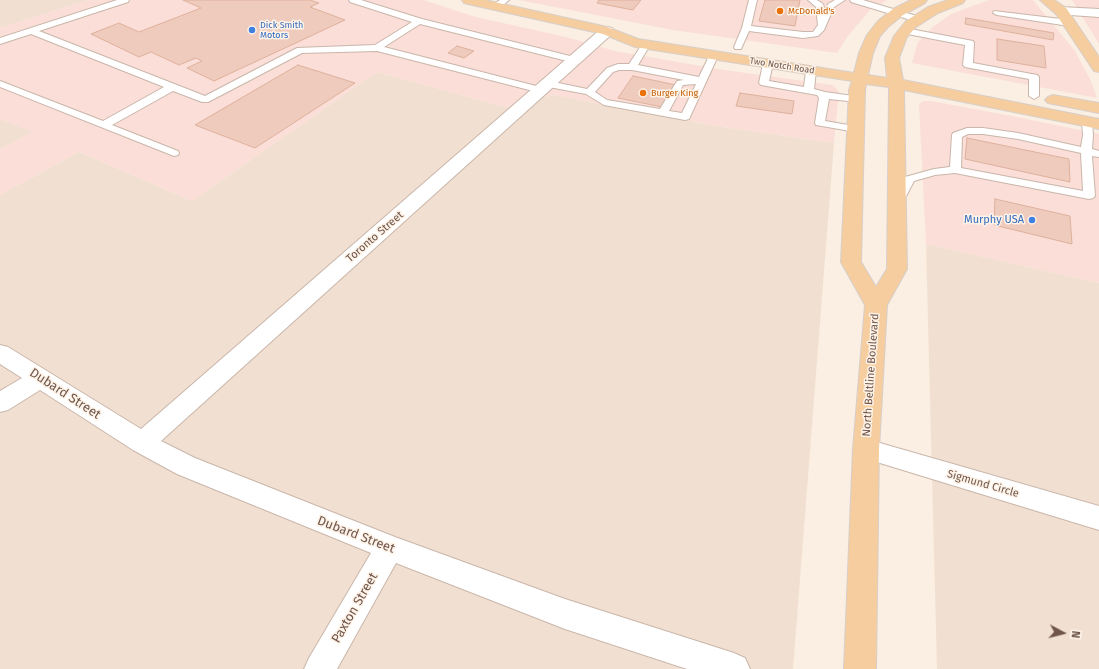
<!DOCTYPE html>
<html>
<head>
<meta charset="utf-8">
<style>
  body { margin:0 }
  #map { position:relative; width:1099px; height:669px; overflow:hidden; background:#faefe2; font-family:"Fira Sans",sans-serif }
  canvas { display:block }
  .north { position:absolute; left:1043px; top:613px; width:40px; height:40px; -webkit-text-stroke:3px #fef3e8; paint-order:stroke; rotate:97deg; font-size:11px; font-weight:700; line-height:16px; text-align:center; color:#70554a }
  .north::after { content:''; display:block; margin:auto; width:14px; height:18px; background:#70554a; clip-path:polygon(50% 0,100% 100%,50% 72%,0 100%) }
</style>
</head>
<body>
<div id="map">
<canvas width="1099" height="669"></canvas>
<div class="north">N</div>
</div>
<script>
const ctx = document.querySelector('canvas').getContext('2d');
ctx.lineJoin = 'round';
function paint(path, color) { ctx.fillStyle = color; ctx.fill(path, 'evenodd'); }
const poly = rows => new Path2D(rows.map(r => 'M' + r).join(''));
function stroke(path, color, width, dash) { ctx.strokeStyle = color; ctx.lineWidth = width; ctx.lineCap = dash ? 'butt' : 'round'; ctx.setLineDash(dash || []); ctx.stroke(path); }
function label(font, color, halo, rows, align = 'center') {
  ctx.font = font + ' "Fira Sans",sans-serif'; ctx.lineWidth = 3; ctx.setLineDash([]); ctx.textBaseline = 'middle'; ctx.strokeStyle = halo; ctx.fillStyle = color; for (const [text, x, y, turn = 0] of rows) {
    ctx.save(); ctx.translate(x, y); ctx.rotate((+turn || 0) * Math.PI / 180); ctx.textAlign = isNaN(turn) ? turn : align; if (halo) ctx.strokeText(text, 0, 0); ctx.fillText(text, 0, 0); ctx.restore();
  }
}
const residential = poly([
  [0,0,88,0,0,28],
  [377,72,505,107,554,95,716,126,834,143,793,669,0,669,0,195,79,152,192,201],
  [0,119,33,132,0,149],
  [926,244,1099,283,1099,669,937,669]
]);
const commercial = poly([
  [88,0,423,0,476,17,566,37,615,51,718,69,832,85,839,91,834,143,716,126,554,95,505,107,377,72,192,201,79,152,0,195,0,149,32,132,0,119,0,28],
  [519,0,887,0,870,10,848,36,837,53,673,30],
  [989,0,1033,0,1075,51,1090,79,1097,98,912,63,918,42,933,27,951,14],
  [1072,0,1099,0,1099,44],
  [924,101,931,101,1017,117,1099,134,1099,283,926,244,919,104]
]);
const building = poly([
  [183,0,310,0,319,3,310,7,345,20,214,81,187,68,202,61,196,58,179,65,151,52,139,57,91,34,119,23,139,32,201,8,183,0],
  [599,0,641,0,633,10,597,3,599,0],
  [765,0,800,0,795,26,759,21,765,0],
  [966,18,1054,33,1053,40,965,24,966,18],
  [997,39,1044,46,1046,68,997,60,997,39],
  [457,46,474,51,464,58,448,53,457,46],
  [298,65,355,83,255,148,195,125,298,65],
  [633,76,676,85,662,107,618,98,633,76],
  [740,93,794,101,792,114,736,106,740,93],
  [967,138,1069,159,1070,182,965,159,967,138],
  [995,199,1070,216,1072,244,994,225,995,199]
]);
const lane = poly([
  [117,0,129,0,128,2,39,31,205,96,297,48,375,45,412,22,350,2,349,0,361,0,422,19,578,58,580,60,575,63,420,24,384,47,544,88,546,90,541,93,377,51,302,53,208,102,202,102,173,91,112,125,178,151,179,153,178,155,174,156,0,87,0,81,103,121,164,87,31,34,0,44,0,38,117,0],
  [500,0,509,0,498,9,492,9,492,5,500,0],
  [749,0,757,0,751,26,803,32,813,32,818,25,816,7,808,0,817,0,823,4,825,11,828,4,835,0,845,0,834,7,824,30,818,36,803,38,749,31,741,49,735,49,734,47,742,28,749,0],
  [850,0,863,0,920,17,921,19,917,22,914,21,851,2,850,0],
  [994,11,1069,20,1073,23,1069,26,997,15,993,13,994,11],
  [905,28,973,41,974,43,973,63,1037,75,1039,77,1039,96,1034,99,1029,96,1029,79,965,67,963,65,965,45,902,33,901,31,905,28],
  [646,42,650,45,638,65,699,77,710,54,713,53,718,56,689,119,685,120,604,105,586,94,549,87,544,84,549,81,587,89,607,68,618,64,629,64,643,43,646,42],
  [619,70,632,70,684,80,677,81,660,109,607,100,595,92,613,72,619,70],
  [696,84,682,113,669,111,683,85,696,84],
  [768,61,773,64,769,81,804,87,806,71,811,68,816,71,814,89,825,92,860,97,862,99,857,102,829,99,825,121,860,127,861,129,860,131,856,132,816,125,815,123,819,98,817,95,761,85,759,83,763,64,768,61],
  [1087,119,1092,122,1093,135,1092,149,1099,151,1099,157,1092,156,1095,196,1093,198,1089,199,955,173,935,175,914,181,902,204,894,204,892,202,905,177,934,169,950,167,952,135,953,133,967,128,983,128,1018,133,1081,147,1083,135,1082,122,1087,119],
  [968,134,983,134,1018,139,1081,153,1083,191,961,168,962,137,968,134]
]);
const street = poly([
  [1061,7,1099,9,1099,17,1056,14,1055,11,1056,8,1061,7],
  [607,27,612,28,614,31,612,34,161,441,195,458,395,537,565,599,734,653,745,658,750,669,687,669,565,629,396,563,337,669,304,669,309,658,371,553,177,474,133,450,40,390,8,410,0,412,0,391,22,378,0,364,0,345,8,347,141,429,602,28,607,27],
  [866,439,1099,506,1099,530,857,456,853,449,857,442,866,439]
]);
const primary = poly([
  [462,0,485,0,607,27,638,39,854,73,859,53,867,35,878,21,893,9,911,0,927,0,925,3,903,15,888,27,880,36,873,53,868,75,887,78,885,58,894,36,906,21,928,7,948,0,965,0,963,3,938,13,916,27,907,37,899,58,903,80,1099,119,1099,129,904,90,907,269,887,305,879,449,876,669,844,669,853,449,865,305,841,262,849,90,852,81,635,47,603,34,468,4,464,3,462,0],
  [866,84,889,87,889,94,887,269,876,287,861,262,865,90,866,84],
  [1040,0,1054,0,1066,8,1099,57,1099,72,1094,71,1056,14,1040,0],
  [1053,95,1099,103,1099,113,1048,103,1045,100,1048,97,1053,95]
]);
const markers = [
  [780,11,4,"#e8710a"],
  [252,30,4,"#3f7fe0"],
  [643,93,4,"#e8710a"],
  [1032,220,4,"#3f7fe0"]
];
const farFoodnames = [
  ["McDonald's",788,11],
  ["Burger King",651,93]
];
const farShopnames = [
  ["Dick Smith",260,25],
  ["Motors",260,35]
];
const farStreetnames = [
  ["Two Notch Road",782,66,9]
];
const shopNames = [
  ["Murphy USA",1024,220]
];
const streetNames = [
  ["Toronto Street",375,237,-41],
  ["North Beltline Boulevard",871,375,-86],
  ["Sigmund Circle",983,484,16]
];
const nearStreetnames = [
  ["Dubard Street",65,394,33],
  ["Dubard Street",356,535,21],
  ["Paxton Street",355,608,-60]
];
paint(residential, '#f1e0d1');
paint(commercial, '#faded7');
paint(building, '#eecbbc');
stroke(building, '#dfb19d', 1);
stroke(lane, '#cab6aa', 2);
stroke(street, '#cab6aa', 2);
stroke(primary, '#d7cfcc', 2);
paint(lane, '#fff');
paint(street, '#fff');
paint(primary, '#f5cd9e');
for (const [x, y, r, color] of markers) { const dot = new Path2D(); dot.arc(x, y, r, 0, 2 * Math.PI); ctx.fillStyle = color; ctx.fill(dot); stroke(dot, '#fef3e8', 1.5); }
label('9px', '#c56008', '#fef3e8', farFoodnames, 'left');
label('9px', '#366cbe', '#fef3e8', farShopnames, 'left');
label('9px', '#70554a', '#fef3e8', farStreetnames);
label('11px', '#366cbe', '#fef3e8', shopNames, 'right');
label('11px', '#70554a', '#fef3e8', streetNames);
label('13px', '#70554a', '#fef3e8', nearStreetnames);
</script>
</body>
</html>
